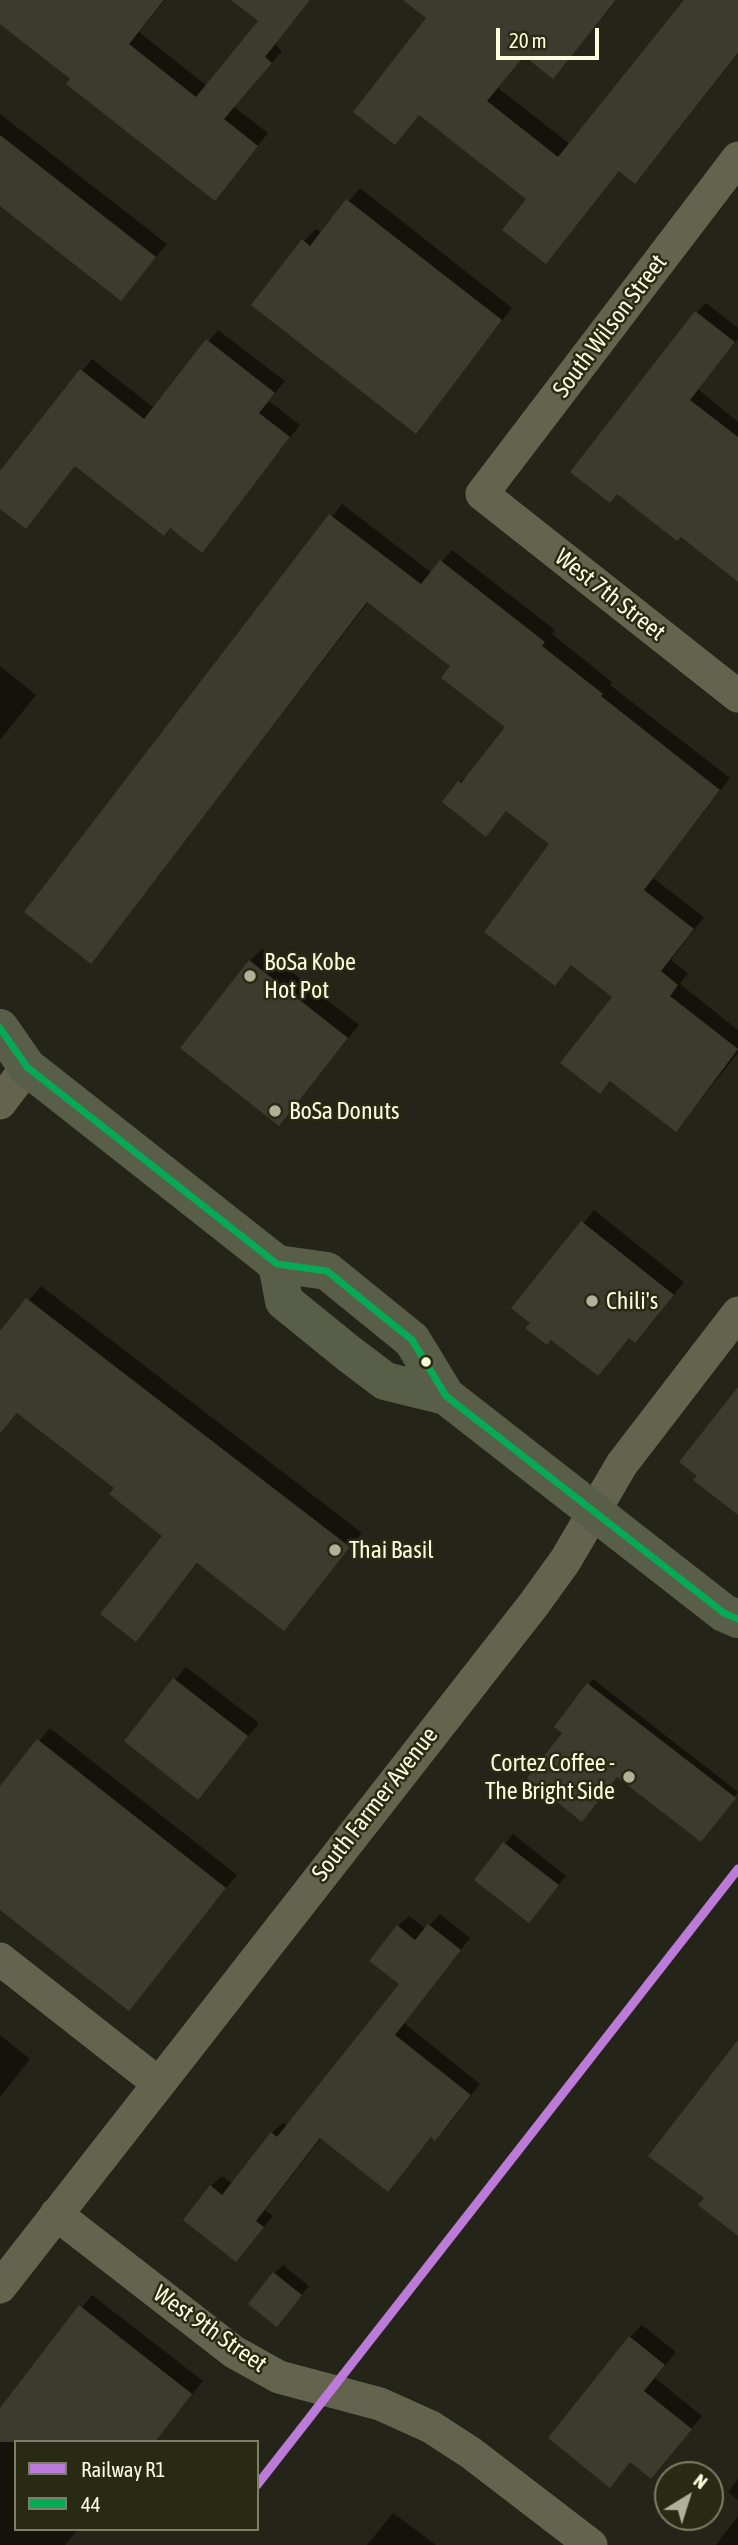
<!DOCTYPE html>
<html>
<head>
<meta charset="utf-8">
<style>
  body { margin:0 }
  #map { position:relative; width:738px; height:2545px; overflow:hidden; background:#242518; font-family:"Asap Condensed",sans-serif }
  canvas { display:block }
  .legend { position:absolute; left:14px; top:2440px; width:245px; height:91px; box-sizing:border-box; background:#282a13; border:2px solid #7c7e65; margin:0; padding:9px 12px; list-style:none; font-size:21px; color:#fbfddf }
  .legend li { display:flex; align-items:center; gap:14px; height:35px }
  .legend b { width:35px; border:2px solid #7c7e65 }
  .north { position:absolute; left:654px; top:2461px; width:70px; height:70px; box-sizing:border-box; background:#282a13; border:2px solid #7c7e65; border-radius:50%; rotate:38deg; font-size:19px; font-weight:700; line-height:28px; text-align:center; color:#fbfddf }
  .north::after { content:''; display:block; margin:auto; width:24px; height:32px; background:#b0b199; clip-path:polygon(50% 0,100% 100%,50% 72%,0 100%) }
  .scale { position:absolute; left:496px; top:28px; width:103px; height:32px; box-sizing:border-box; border:4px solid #fbfddf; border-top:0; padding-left:9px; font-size:21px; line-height:24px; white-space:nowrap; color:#fbfddf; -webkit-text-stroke:5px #282a13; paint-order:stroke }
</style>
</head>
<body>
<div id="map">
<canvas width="738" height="2545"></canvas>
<ul class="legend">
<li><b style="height:9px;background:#bd7bd9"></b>Railway R1</li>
<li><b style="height:9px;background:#06aa56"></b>44</li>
</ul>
<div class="north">N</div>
<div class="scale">20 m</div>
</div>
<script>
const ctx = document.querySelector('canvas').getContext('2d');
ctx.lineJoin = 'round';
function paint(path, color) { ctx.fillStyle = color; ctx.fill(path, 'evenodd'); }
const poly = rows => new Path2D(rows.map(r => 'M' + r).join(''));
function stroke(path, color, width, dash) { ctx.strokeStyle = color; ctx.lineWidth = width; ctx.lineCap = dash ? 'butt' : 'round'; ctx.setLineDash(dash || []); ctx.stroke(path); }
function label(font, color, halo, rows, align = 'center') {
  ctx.font = font + ' "Asap Condensed",sans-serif'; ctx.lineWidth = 5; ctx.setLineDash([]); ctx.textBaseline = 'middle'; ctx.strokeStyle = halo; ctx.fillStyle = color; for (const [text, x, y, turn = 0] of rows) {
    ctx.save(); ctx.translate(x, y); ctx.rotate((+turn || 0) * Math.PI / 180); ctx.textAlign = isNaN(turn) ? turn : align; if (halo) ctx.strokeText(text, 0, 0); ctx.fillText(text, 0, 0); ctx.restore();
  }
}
const shadow = poly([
  [0,0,165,0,139,32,207,86,261,21,234,0,310,0,275,44,282,51,234,107,268,133,215,199,0,22],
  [406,0,617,0,553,77,525,54,498,88,571,145,686,0,738,0,738,54,647,169,620,170,545,262,528,199,420,114,395,143,429,18],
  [0,114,167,244,121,299,0,204],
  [360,188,512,308,416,431,304,241,316,229,322,233],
  [706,303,738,328,738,339,698,389,738,422,738,580,681,535,677,539,696,313],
  [218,330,285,381,269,401,300,425,202,550,76,465,37,515,0,506,0,474,92,359,154,408],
  [342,504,432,573,452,550,555,630,552,634,612,682,610,685,730,778,653,878,704,917,671,960,688,973,680,984,738,1030,738,1053,676,1130,612,1080,600,1092,614,997,572,964,555,984,551,844,507,810,486,834,459,782,472,772,507,727,452,666,369,601,91,962,27,912],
  [0,666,36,695,0,740],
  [262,949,359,1025,279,1124,250,961],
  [594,1210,684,1282,647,1329,630,1336,597,1374,514,1308],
  [41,1286,362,1533,284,1629,199,1562,136,1640,164,1535,116,1488,18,1412,0,1435,0,1334],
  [186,1667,259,1723,198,1797,126,1741],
  [593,1679,738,1792,706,1835,556,1727],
  [50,1728,237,1875,129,2008,0,1907,0,1789],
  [513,1834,566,1876,529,1921,476,1880],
  [440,1914,470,1938,404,2023,480,2084,446,2128,435,2138,432,2136,388,2190,322,2137,265,2210,273,2216,236,2260,211,2186,222,2176,233,2184,272,2133,283,2123,288,2126,401,1984,398,1926,409,1916,426,1929],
  [0,2035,30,2059,0,2097],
  [283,2265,309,2286,277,2325,274,2273],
  [92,2295,203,2381,161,2432,16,2442,16,2529,78,2529,65,2545,0,2545,0,2411],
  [642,2325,676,2352,655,2378,702,2416,651,2477,631,2461,609,2486,630,2337],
  [738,2479,738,2500,728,2492],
  [393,2513,436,2545,367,2545],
  [738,2516,738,2545,716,2545]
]);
const building = poly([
  [0,0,164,0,129,44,196,97,258,21,231,0,310,0,265,57,272,63,224,119,258,146,215,201,66,84,70,79,0,24],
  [403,0,616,0,553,79,524,56,487,101,558,157,684,0,738,0,738,53,635,184,619,171,546,264,502,230,526,199,419,115,395,145,353,112,426,18],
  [0,135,156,257,121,301,0,206],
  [346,199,502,320,416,434,251,305,302,239,310,246],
  [695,311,735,342,690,400,738,437,738,582,681,537,677,541,617,494,610,503,570,472],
  [206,339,275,393,259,413,290,437,202,553,170,528,164,536,75,466,26,529,0,509,0,471,80,369,144,419],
  [329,514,421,584,440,560,545,642,542,646,603,694,601,696,720,790,644,890,694,929,661,971,678,985,670,996,738,1049,676,1132,610,1081,600,1094,560,1063,612,997,571,965,555,986,484,932,549,844,506,811,486,837,442,802,458,781,461,783,505,727,441,678,450,666,367,602,91,964,24,912],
  [249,960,348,1038,279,1126,180,1048],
  [581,1221,674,1295,635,1343,629,1338,598,1376,551,1340,547,1345,525,1328,530,1323,511,1308],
  [26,1298,350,1547,284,1631,197,1563,136,1642,100,1614,162,1536,109,1494,114,1488,17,1413,0,1434,0,1331],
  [738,1387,738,1515,693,1480,697,1476,679,1462],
  [173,1678,248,1736,198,1800,124,1741],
  [587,1683,736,1798,701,1842,617,1777,582,1822,527,1778,562,1733,554,1727],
  [37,1739,226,1888,129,2011,0,1910,0,1786],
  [503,1842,559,1885,529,1923,474,1880],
  [428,1924,461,1950,395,2035,471,2095,435,2141,431,2137,388,2192,320,2138,256,2221,264,2227,236,2262,183,2220,210,2185,222,2195,271,2132,277,2137,399,1984,369,1961,397,1925,415,1940],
  [738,2040,738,2236,698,2205,704,2198,648,2156],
  [273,2272,302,2295,277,2327,248,2304],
  [79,2305,192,2394,155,2442,0,2442,0,2408],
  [629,2336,665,2365,644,2391,692,2429,651,2479,630,2462,610,2488,548,2438]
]);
const minor = poly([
  [738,158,482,494,738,696],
  [0,1103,27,1067],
  [0,1959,158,2083],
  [56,2214,234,2352,279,2377,380,2404,431,2427,471,2453,591,2545],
  [0,2287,534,1604,565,1561,622,1464,738,1313]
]);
const major = poly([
  [0,1028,27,1067,277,1264,327,1271,343,1284,412,1340,446,1396,724,1613,738,1619],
  [277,1264,284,1301,348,1353,385,1381,446,1396]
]);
const bus1 = poly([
  [0,1028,27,1067,277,1264,327,1271,343,1284,412,1340,446,1396,724,1613,738,1619]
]);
const rail1 = poly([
  [257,2485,738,1869]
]);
const markers = [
  [250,976,7,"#b0b199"],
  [275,1111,7,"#b0b199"],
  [592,1301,7,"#b0b199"],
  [426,1362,6,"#fbfddf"],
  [335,1550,7,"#b0b199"],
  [629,1777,7,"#b0b199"]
];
const streetNames = [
  ["South Wilson Street",610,326,-53],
  ["West 7th Street",610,595,38],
  ["South Farmer Avenue",375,1804,-52],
  ["West 9th Street",210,2329,35]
];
const poiNames = [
  ["BoSa Kobe",264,962],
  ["Hot Pot",264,990],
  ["BoSa Donuts",289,1111],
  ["Chili's",606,1301],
  ["Thai Basil",349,1550],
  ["Cortez Coffee -",615,1763,"right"],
  ["The Bright Side",615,1791,"right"]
];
paint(shadow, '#0007');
paint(building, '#3b3c2d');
stroke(minor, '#64644e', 33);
stroke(major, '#585e47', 38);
stroke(bus1, '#06aa56', 7);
stroke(rail1, '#bd7bd9', 9);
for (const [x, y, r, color] of markers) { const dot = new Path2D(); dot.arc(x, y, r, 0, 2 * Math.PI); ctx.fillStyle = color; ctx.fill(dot); stroke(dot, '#282a13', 2.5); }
label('24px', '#fbfddf', '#282a13', streetNames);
label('24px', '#fbfddf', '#282a13', poiNames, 'left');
</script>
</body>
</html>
